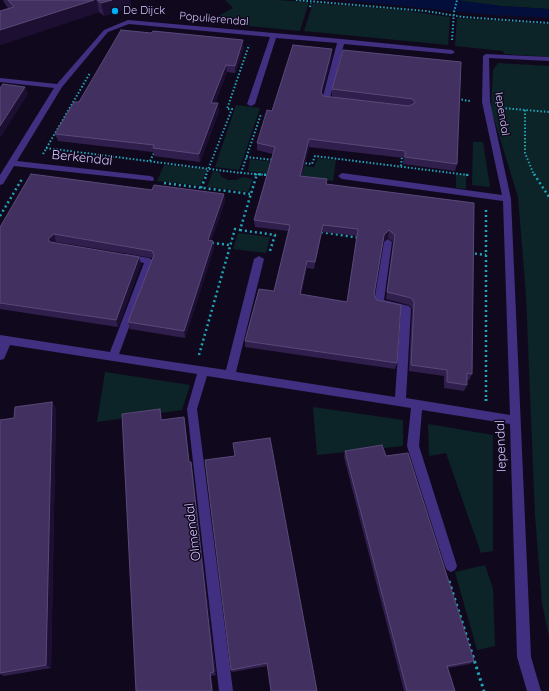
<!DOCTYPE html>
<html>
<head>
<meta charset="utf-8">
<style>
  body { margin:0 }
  canvas { display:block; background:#10091d }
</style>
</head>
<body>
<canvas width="549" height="691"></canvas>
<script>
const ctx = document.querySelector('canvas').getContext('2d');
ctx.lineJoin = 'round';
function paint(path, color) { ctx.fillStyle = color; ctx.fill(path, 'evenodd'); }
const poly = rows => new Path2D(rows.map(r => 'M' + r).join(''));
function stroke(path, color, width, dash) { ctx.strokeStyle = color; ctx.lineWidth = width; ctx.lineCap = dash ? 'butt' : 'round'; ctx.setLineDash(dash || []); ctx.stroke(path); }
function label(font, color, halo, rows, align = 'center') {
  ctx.font = font + ' Quicksand,sans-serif'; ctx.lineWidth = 3; ctx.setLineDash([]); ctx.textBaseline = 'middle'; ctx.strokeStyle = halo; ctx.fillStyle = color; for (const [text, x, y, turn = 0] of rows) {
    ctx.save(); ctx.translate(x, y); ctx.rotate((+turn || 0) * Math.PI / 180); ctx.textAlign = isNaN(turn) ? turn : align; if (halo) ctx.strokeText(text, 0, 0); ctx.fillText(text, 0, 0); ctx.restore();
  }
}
const green = poly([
  [225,0,276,0,309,2,300,31,208,22,233,8],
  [461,0,549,0,549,9,501,6,460,1],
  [313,3,402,10,450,17,448,45,304,31],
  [457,18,549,24,549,57,504,54,503,51,455,46],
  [498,63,549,66,549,637,542,603,535,515,526,295,518,197,491,109,493,70],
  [236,105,260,108,245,153,239,170,215,167],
  [473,142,483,142,490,187,472,185],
  [318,158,336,160,333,181,248,171,250,159,314,167],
  [164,165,207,169,200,186,157,181],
  [213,171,219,172,222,177,228,180,236,180,243,177,253,179,248,192,207,187],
  [456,174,466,175,466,189,456,188],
  [238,233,270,237,266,253,233,249],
  [105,372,190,385,182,410,97,422],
  [313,407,403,420,403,446,317,455],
  [428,424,493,435,493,551,481,553,446,453,429,456],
  [485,565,493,589,495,646,477,650,455,572]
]);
const water = poly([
  [343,0,457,0,501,6,549,9,549,18,492,15]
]);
const pathFar2 = poly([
  [296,0,426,11,463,17,549,23],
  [310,7,311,3],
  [452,40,454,12,457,0],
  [458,99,470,101],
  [502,108,549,112],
  [525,110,525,153,534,175],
  [46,148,241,173,268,175],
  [43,154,90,73],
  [246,157,274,160],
  [150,161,155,151],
  [302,163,312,164,315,156,468,175],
  [401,166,402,156],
  [241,173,261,114],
  [206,175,232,109,227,109,249,45],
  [256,175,257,173]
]);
const pathFar1 = poly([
  [254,174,269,175],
  [467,174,468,179],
  [534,174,549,197],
  [164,183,250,194],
  [201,188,207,174],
  [486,210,486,400],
  [0,216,22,179],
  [240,230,275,235,270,251],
  [321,232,360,238],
  [212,243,230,245],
  [470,253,486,255],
  [199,355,235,229,240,230,257,174]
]);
const path = poly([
  [486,399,486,401],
  [449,581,484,691]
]);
const minor = poly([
  [128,20,341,39,452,50,455,52,452,54,344,44,330,98,337,99,337,103,334,103,323,102,322,100,337,43,276,38,255,104,251,106,247,104,270,37,129,24,108,32,62,87,17,161,150,176,153,177,154,179,153,181,14,166,3,184,0,185,0,175,54,88,0,82,0,78,57,84,104,30,128,20],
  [486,54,549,57,549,61,489,58,490,102,511,199,531,657,541,691,527,691,517,657,510,424,422,410,419,446,457,566,455,570,451,572,447,570,445,566,407,446,411,408,207,376,197,409,233,691,219,691,187,409,197,374,10,345,4,359,0,360,0,335,110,352,144,263,123,259,121,257,123,255,126,254,149,258,154,261,119,354,226,370,254,259,259,256,264,259,236,372,395,397,401,311,376,305,374,302,384,242,388,239,392,242,384,300,409,306,411,309,406,398,510,415,503,201,342,179,338,176,342,173,502,195,482,102,483,56,486,54]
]);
const wall = poly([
  [3,0,130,0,131,7,104,16,99,12,0,45,0,11,8,8,5,4],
  [244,47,235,73,227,72,215,103,219,111,200,162,154,156,153,152,58,141,55,134,79,102],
  [332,57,322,94,323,96,396,105,332,97,332,89,461,62,457,164,455,171,403,164,404,158,309,147,302,176,327,179,326,184,474,203,472,374,469,380,467,380,467,385,464,391,444,388,444,376,409,371,412,309,409,305,386,299,393,242,388,238,383,242,374,295,397,363,395,369,245,347,245,341,274,291,288,231,255,227,254,220,273,154,257,150,257,143],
  [322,232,357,236,347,302,301,294,307,268,314,269],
  [152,190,224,194,225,201,211,241,214,248,185,338,130,329,128,322,153,258,56,242,54,243,139,257,141,264,118,327,0,309,0,227],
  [52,402,56,409,51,668,4,676,0,674,0,420,14,418],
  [160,409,162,420,185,423,189,462,192,468,216,675,211,676,213,691,136,691],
  [345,451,386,456,474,661,470,664,448,668,455,691,404,691,344,457],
  [235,456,267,666,232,672,231,670]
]);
const shadedWall = poly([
  [94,0,97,0,99,12,0,45,0,30],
  [112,0,130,0,131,7,104,16,101,3],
  [243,40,244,47,235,73,235,66],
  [332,49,332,57,321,100,321,92],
  [226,65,227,72,212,110,211,103],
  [25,87,28,94,0,138,0,126],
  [218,103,219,111,200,162,199,154],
  [309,139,309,147,300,183,300,176],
  [224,194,225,201,209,247,208,240],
  [323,225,322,232,314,269,315,262],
  [389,230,388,238,383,242,384,235],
  [54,234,56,242,51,246,48,239],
  [213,241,214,248,185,338,184,331],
  [139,257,141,264,118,327,116,320],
  [307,261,307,268,300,301,300,294],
  [52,402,56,409,51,668,46,665],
  [160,409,162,415,163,427,161,420],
  [184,417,185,423,190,468,189,462],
  [191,462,192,468,216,675,214,672],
  [210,673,211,676,213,691,212,691]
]);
const building = poly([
  [8,0,94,0,0,30,0,11,14,7,8,0],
  [97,0,112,0,101,3,97,0],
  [121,30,151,33,153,31,243,40,235,66,226,65,211,103,218,103,199,154,153,148,154,145,55,134,74,102,79,102,121,30],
  [293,45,332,49,321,92,323,96,409,106,415,103,413,99,332,89,343,50,461,62,457,164,405,157,405,151,309,139,300,176,327,179,326,184,474,203,472,374,467,373,467,385,447,382,447,370,411,365,414,302,411,298,387,292,395,235,389,230,384,235,374,295,377,300,401,305,397,363,245,341,259,289,274,291,290,225,254,220,275,147,257,143,267,110,272,111,293,45],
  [323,225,358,229,347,302,300,294,307,261,315,262,323,225],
  [3,84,25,87,0,126,0,88,3,84],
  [31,174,152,190,154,185,224,194,208,240,213,241,184,331,128,322,154,255,152,251,54,234,48,239,50,242,139,257,116,320,0,303,0,227,31,174],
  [52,402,46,665,0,673,0,420,14,418,15,407,52,402],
  [160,409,161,420,184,417,189,462,191,462,214,672,210,673,212,691,136,691,122,414,160,409],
  [270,438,317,691,271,691,267,663,231,670,205,460,235,456,233,443,270,438],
  [382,445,386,456,408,453,474,661,447,666,455,691,407,691,345,451,382,445]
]);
const markers = [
  [115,11,4,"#00acf0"]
];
const farPoinames = [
  ["De Dijck",123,11]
];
const farStreetnames = [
  ["Populierendal",214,19,5],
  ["Iependal",502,114,81]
];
const streetNames = [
  ["Berkendal",82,158,6],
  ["Iependal",501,446,-92],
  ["Olmendal",193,532,-97]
];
paint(green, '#0c2327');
paint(water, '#040e3b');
stroke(pathFar2, '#20a5b8', 2, [1.5, 2]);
stroke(pathFar1, '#20a5b8', 2.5, [2, 3]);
stroke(path, '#20a5b8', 3, [2.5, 3.5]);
paint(minor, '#412f81');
paint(wall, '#301f4c');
paint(shadedWall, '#1c0f31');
paint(building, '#423160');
stroke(building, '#594879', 1);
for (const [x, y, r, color] of markers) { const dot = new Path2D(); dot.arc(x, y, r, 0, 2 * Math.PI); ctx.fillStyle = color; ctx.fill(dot); stroke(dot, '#10091d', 1.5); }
label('11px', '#d6c5ff', '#10091d', farPoinames, 'left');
label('11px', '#d6c5ff', '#10091d', farStreetnames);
label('13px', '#d6c5ff', '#10091d', streetNames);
</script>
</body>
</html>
